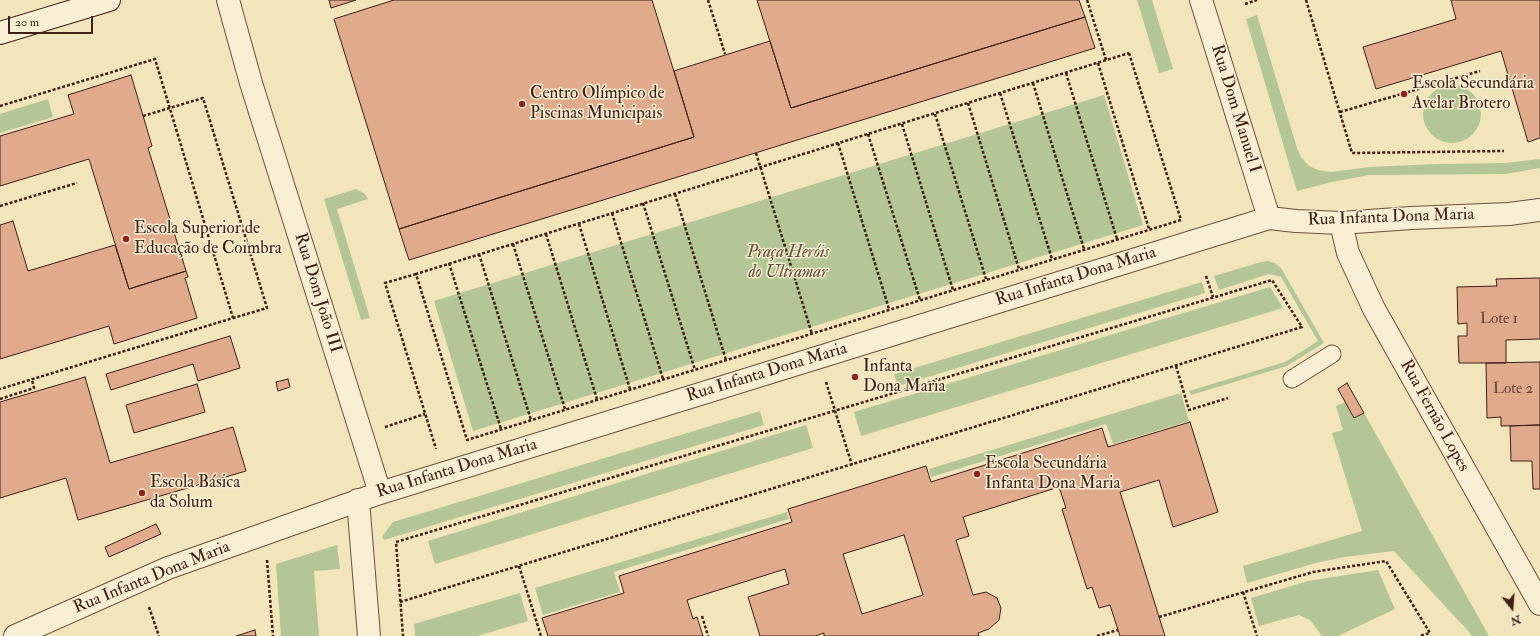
<!DOCTYPE html>
<html>
<head>
<meta charset="utf-8">
<style>
  body { margin:0 }
  #map { position:relative; width:1540px; height:636px; overflow:hidden; background:#f2e5bc; font-family:"IM FELL Double Pica",serif }
  canvas { display:block }
  .north { position:absolute; left:1492px; top:588px; width:40px; height:40px; -webkit-text-stroke:3px #f7eed3; paint-order:stroke; rotate:163deg; font-size:11px; font-weight:700; line-height:16px; text-align:center; color:#3e2014 }
  .north::after { content:''; display:block; margin:auto; width:14px; height:18px; background:#3e2014; clip-path:polygon(50% 0,100% 100%,50% 72%,0 100%) }
  .scale { position:absolute; left:8px; top:16px; width:85px; height:18px; box-sizing:border-box; border:2px solid #3e2014; border-top:0; padding-left:5px; font-size:12px; line-height:14px; white-space:nowrap; color:#3e2014; -webkit-text-stroke:3px #f7eed3; paint-order:stroke }
</style>
</head>
<body>
<div id="map">
<canvas width="1540" height="636"></canvas>
<div class="north">N</div>
<div class="scale">20 m</div>
</div>
<script>
const ctx = document.querySelector('canvas').getContext('2d');
ctx.lineJoin = 'round';
function paint(path, color) { ctx.fillStyle = color; ctx.fill(path, 'evenodd'); }
const poly = rows => new Path2D(rows.map(r => 'M' + r).join(''));
function stroke(path, color, width, dash) { ctx.strokeStyle = color; ctx.lineWidth = width; ctx.lineCap = dash ? 'butt' : 'round'; ctx.setLineDash(dash || []); ctx.stroke(path); }
function label(font, color, halo, rows, align = 'center') {
  ctx.font = font + ' "IM FELL Double Pica",serif'; ctx.lineWidth = 3; ctx.setLineDash([]); ctx.textBaseline = 'middle'; ctx.strokeStyle = halo; ctx.fillStyle = color; for (const [text, x, y, turn = 0] of rows) {
    ctx.save(); ctx.translate(x, y); ctx.rotate((+turn || 0) * Math.PI / 180); ctx.textAlign = isNaN(turn) ? turn : align; if (halo) ctx.strokeText(text, 0, 0); ctx.fillText(text, 0, 0); ctx.restore();
  }
}
const green = poly([
  [1137,0,1152,0,1173,69,1159,73],
  [1257,15,1297,148,1301,157,1309,166,1318,170,1331,172,1369,167,1437,164,1505,163,1540,159,1540,168,1505,174,1369,175,1332,182,1297,191,1246,19],
  '1423 114a29 29 0 1 1 58 0a29 29 0 1 1-58 0Z',
  [1104,95,1143,225,473,431,434,301],
  [48,99,53,117,0,133,0,114],
  [356,189,365,194,368,199,337,209,370,318,361,320,324,199],
  [1268,261,1275,263,1281,268,1324,343,1287,366,1191,395,1189,391,1285,362,1318,341,1281,277,1269,274,1219,290,1214,276,1261,262],
  [1202,282,1205,293,898,386,894,374],
  [1270,287,1283,308,861,436,854,412],
  [1181,393,1189,421,1113,444,1106,424,931,477,929,469],
  [1345,402,1354,419,1364,413,1489,636,1471,636,1470,633,1394,551,1344,557,1316,563,1247,583,1243,566,1362,531,1332,433,1343,430,1336,406],
  [760,411,764,425,384,540,382,537,393,522],
  [806,425,813,448,435,564,428,541],
  [787,512,789,519,614,572,620,592,543,615,535,588],
  [337,545,340,569,314,571,319,636,281,636,276,564],
  [1378,570,1395,609,1338,636,1322,636,1310,620,1299,615,1259,626,1251,598,1308,581],
  [520,593,528,621,477,636,415,636,414,624]
]);
const building = poly([
  [329,0,356,0,331,8,329,0],
  [394,0,652,0,694,137,399,229,334,19,394,0],
  [757,0,1079,0,1085,17,791,108,757,0],
  [1451,0,1540,0,1540,138,1528,142,1501,51,1376,89,1363,47,1456,19,1451,0],
  [1085,17,1095,48,409,260,399,229,694,137,674,71,770,41,791,108,1085,17],
  [131,75,152,146,148,148,186,271,129,289,89,159,0,186,0,136,74,114,68,95,131,75],
  [13,221,28,271,115,245,129,289,186,271,188,277,185,278,197,318,114,344,109,326,0,359,0,225,13,221],
  [1540,278,1540,339,1506,340,1506,363,1459,363,1458,336,1467,336,1467,323,1458,324,1457,287,1497,286,1496,279,1540,278],
  [230,336,240,368,198,381,193,364,111,390,106,374,230,336],
  [1540,362,1540,425,1501,426,1501,417,1487,418,1486,363,1540,362],
  [85,377,110,463,233,427,246,471,78,520,66,478,0,498,0,402,85,377],
  [288,379,290,387,278,391,276,382,288,379],
  [1347,383,1364,413,1354,418,1338,389,1347,383],
  [197,384,205,412,134,433,126,405,197,384],
  [1190,422,1218,512,1173,527,1159,480,1120,492,1165,636,1120,636,1110,605,1099,608,1092,587,1087,589,1062,509,1066,508,1059,487,963,517,969,536,956,540,973,595,986,592,997,598,1001,608,999,620,989,629,978,633,979,636,824,636,824,633,815,636,760,636,748,597,789,584,785,569,687,600,693,619,697,617,703,636,548,636,542,618,624,593,619,576,792,522,788,509,926,466,931,482,1102,428,1108,447,1190,422],
  [904,535,923,595,862,614,843,554,904,535],
  [1540,425,1540,489,1533,489,1532,461,1511,461,1510,426,1540,425],
  [156,524,161,534,109,557,105,547,156,524],
  [255,630,256,636,236,636,255,630]
]);
const path = poly([
  [708,0,725,54],
  [1087,0,1106,60],
  [1306,0,1352,153,1504,151],
  [1245,4,1257,0],
  [1129,53,1181,220,467,440,416,274,1129,53],
  [1098,63,1149,229],
  [1066,73,1117,239],
  [1033,83,1084,249],
  [1000,93,1052,259],
  [968,103,1019,269],
  [0,106,155,59,233,318,0,389],
  [1340,112,1480,71],
  [935,114,986,279],
  [143,116,203,98,267,308,233,318],
  [902,124,953,290],
  [868,134,920,300],
  [838,143,889,309],
  [756,153,812,334],
  [675,194,726,360],
  [643,203,695,370],
  [0,206,77,183],
  [612,213,663,379],
  [579,224,630,389],
  [546,234,597,399],
  [513,244,565,409],
  [479,254,531,420],
  [449,263,501,429],
  [416,274,385,283,436,449],
  [1206,276,1213,297],
  [1176,366,1189,410,1228,398],
  [826,382,852,465],
  [0,399,34,388,32,380],
  [385,427,425,414],
  [267,560,273,636],
  [519,566,541,636],
  [1243,592,1257,636],
  [400,602,1302,327,1272,280,396,542,403,636],
  [149,607,159,636],
  [702,616,708,636],
  [1159,617,1313,572,1386,561,1430,633,1419,636],
  [1097,636,1118,630]
]);
const lane = poly([
  [1292,379,1332,354]
]);
const street = poly([
  [228,0,251,83,380,493],
  [1201,0,1269,218],
  [1341,223,1348,253,1374,309,1540,604],
  [358,500,369,636],
  [15,636,168,568,380,493,1269,218,1296,221,1341,223,1411,218,1509,214,1540,210]
]);
const secondary = poly([
  [0,33,109,0]
]);
const markers = [
  [1404,94,4,"#8f2418"],
  [522,104,4,"#8f2418"],
  [126,239,4,"#8f2418"],
  [855,377,4,"#8f2418"],
  [977,474,4,"#8f2418"],
  [142,493,4,"#8f2418"]
];
const numberNames = [
  ["Lote 1",1499,320],
  ["Lote 2",1513,390]
];
const poiNames = [
  ["Escola Secundária",1412,84],
  ["Avelar Brotero",1412,104],
  ["Centro Olímpico de",530,94],
  ["Piscinas Municipais",530,114],
  ["Escola Superior de",134,229],
  ["Educação de Coimbra",134,249],
  ["Infanta",863,367],
  ["Dona Maria",863,387],
  ["Escola Secundária",985,464],
  ["Infanta Dona Maria",985,484],
  ["Escola Básica",150,483],
  ["da Solum",150,503]
];
const streetNames = [
  ["Rua Dom Manuel I",1235,109,73],
  ["Rua Infanta Dona Maria",1391,218,-2],
  ["Rua Infanta Dona Maria",1076,277,-17],
  ["Rua Dom João III",317,293,73],
  ["Rua Infanta Dona Maria",767,373,-17],
  ["Rua Fernão Lopes",1434,416,61],
  ["Rua Infanta Dona Maria",457,469,-17],
  ["Rua Infanta Dona Maria",152,578,-22]
];
const parkNames = [
  ["Praça Heróis",788,253],
  ["do Ultramar",788,273]
];
paint(green, '#b4c695');
paint(building, '#e0aa8c');
stroke(building, '#3e2014', 1);
stroke(lane, '#6b513e', 19);
stroke(street, '#6b513e', 24);
stroke(secondary, '#3e2014', 24);
stroke(path, '#3e2014', 2.5, [3, 2]);
stroke(lane, '#f7eed3', 17);
stroke(street, '#f7eed3', 22);
stroke(secondary, '#f7eed3', 22);
for (const [x, y, r, color] of markers) { const dot = new Path2D(); dot.arc(x, y, r, 0, 2 * Math.PI); ctx.fillStyle = color; ctx.fill(dot); stroke(dot, '#f7eed3', 1.5); }
label('15px', '#664232', null, numberNames);
label('17px', '#3e2014', '#f7eed3', poiNames, 'left');
label('17px', '#3e2014', '#f7eed3', streetNames);
label('italic 17px', '#61523b', '#f7eed3', parkNames);
</script>
</body>
</html>
